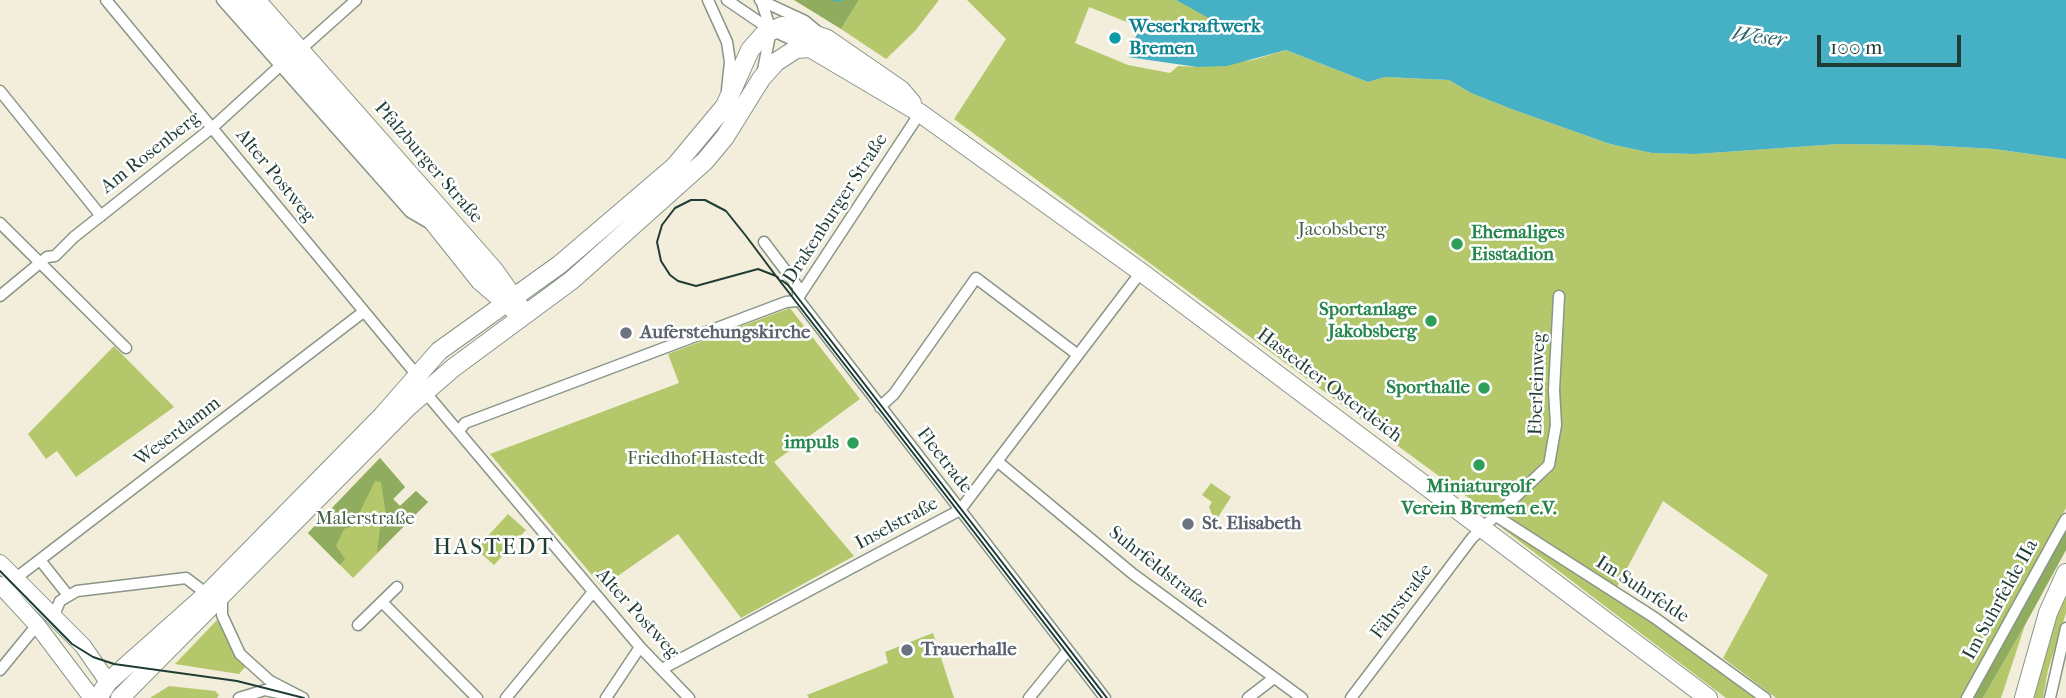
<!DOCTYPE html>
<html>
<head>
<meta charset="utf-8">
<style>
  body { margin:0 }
  #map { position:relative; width:2066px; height:698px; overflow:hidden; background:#f2eedb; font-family:"IM FELL French Canon",serif }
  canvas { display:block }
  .scale { position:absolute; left:1817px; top:35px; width:144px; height:32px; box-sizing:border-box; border:4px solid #1f3d34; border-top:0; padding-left:9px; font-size:21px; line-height:24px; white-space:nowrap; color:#1f3d34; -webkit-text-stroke:5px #fff; paint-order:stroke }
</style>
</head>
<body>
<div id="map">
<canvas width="2066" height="698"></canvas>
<div class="scale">100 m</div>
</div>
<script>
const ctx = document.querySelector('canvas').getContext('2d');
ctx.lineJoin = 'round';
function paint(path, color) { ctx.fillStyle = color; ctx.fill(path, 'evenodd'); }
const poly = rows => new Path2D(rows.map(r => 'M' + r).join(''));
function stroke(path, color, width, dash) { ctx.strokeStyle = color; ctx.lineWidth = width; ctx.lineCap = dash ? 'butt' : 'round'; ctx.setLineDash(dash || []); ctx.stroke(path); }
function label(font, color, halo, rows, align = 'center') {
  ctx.font = font + ' "IM FELL French Canon",serif'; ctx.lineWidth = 5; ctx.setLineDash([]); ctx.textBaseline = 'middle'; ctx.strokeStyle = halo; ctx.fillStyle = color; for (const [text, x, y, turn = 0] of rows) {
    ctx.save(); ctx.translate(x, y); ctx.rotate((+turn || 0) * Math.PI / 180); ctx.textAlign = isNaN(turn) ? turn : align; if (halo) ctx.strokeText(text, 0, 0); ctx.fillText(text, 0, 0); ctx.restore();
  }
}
const green = poly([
  [859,0,939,0,915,31,886,59,841,29],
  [967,0,1176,0,1215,19,1175,31,1152,32,1089,7,1075,43,1128,65,1170,73,1178,66,1197,67,1253,60,1286,50,1368,82,1385,77,1449,80,1471,93,1514,110,1610,144,1652,153,1696,154,1839,144,1923,145,1994,149,2066,159,2066,508,1962,698,1776,698,1723,658,1768,575,1663,501,1617,587,1506,515,1485,510,954,119,1006,39],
  [790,308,860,399,774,462,854,556,741,618,678,534,602,587,490,454,679,383,668,354],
  [114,346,174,407,76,477,57,451,46,459,28,434],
  [380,458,405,487,393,499,400,506,416,491,428,502,353,578,308,533],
  [1211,483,1231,497,1215,522,1209,507,1212,502,1202,495],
  [508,514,526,530,494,565,476,549],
  [1510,527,1619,598,1762,698,1726,698,1502,528],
  [2066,589,2066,613,2048,670,2043,698,2033,698,2051,626],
  [219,618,227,641,246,666,239,674,175,664],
  [2025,625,2001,698,1983,698,2017,639],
  [933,633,954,698,809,698,807,695,888,663,885,652],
  [169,686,215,691,219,695,217,698,150,698]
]);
const forest = poly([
  [794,0,859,0,841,29],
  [380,458,405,487,393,499,400,506,416,491,428,502,377,553,381,519,386,515,381,482,375,481,353,526,344,529,336,546,345,559,340,565,308,533],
  [2066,525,2066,550,2025,625,1983,698,1971,698]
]);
const water = poly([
  [1176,0,2066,0,2066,159,1994,149,1923,145,1839,144,1696,154,1652,153,1610,144,1514,110,1471,93,1449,80,1385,77,1368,82,1286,50,1227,66,1197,67,1128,57,1138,31,1151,35,1169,35,1214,21]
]);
const stream = poly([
  [834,0,841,0]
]);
const street = poly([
  [106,0,416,374],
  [222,0,410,212,429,223],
  [708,0,727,42,730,62,727,90],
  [727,0,771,30,806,46],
  [760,0,805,21,817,31],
  [761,0,771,30,762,75],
  [300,50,356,0],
  [0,91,101,216],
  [0,223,126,348],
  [764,242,798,287,798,299,1105,698],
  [0,296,47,257,55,256,74,237,213,127,281,65],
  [425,392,640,647,689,698],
  [880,407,894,394,976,278,1078,355],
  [459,431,465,423,786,302,796,301,920,113],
  [997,461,1133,574,1302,698],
  [1496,516,1655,618,1765,698],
  [40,560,67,594],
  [16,578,362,313],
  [222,597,222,615,240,654,270,681,303,698],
  [382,602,477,698],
  [54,615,60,601,77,591,186,578,207,594],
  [358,625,397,587],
  [662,669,960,510,1141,272],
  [0,670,37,625],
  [239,698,265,690,287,695],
  [506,698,593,592],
  [606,698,640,647],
  [1029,698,1068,650],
  [1248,698,1274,678],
  [1351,698,1472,538,1549,465,1556,425,1554,390,1559,296],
  [1967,698,2066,519],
  [2050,698,2066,628]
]);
const secondary = poly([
  [0,563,83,646,108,682],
  [0,585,37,625,92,698]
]);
const primary = poly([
  [238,0,418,203,480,281,515,311],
  [256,0,494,270,520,307],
  [98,698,108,682,207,594,382,416,439,351,559,265,675,166,725,106,750,50,764,34,782,26,794,27,827,39,901,90,912,103],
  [120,698,408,407,453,368,572,280,705,161,725,137,761,79,776,62,796,49,810,48,920,113,1141,272,1708,698],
  [2024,698,2048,613,2066,573]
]);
const tram = poly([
  [0,571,72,644,93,657,114,664,237,681,304,698],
  [1102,698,883,414,776,276,746,236,726,211,705,200,691,200,675,208,662,225,657,242,661,261,670,275,678,281,696,286,758,269,776,276,788,285,1107,698]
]);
const markers = [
  [1115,38,7,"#0f9aa8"],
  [1457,244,7,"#2e9e5b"],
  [1431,321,7,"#2e9e5b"],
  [626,333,7,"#6b7280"],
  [1484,388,7,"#2e9e5b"],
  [853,443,7,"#2e9e5b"],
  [1479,465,7,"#2e9e5b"],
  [1188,524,7,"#6b7280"],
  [907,650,7,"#6b7280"]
];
const cultureNames = [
  ["Weserkraftwerk",1129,27],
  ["Bremen",1129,49]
];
const streetNames = [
  ["Am Rosenberg",151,153,-38],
  ["Pfalzburger Straße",428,163,49],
  ["Alter Postweg",275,176,51],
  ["Drakenburger Straße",836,209,-57],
  ["Eberleinweg",1538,384,-88],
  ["Hastedter Osterdeich",1329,386,37],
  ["Weserdamm",178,432,-37],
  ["Fleetrade",944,461,52],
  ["Inselstraße",897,524,-28],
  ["Suhrfeldstraße",1158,568,38],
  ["Im Suhrfelde",1642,590,33],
  ["Im Suhrfelde IIa",2001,600,-61],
  ["Fährstraße",1402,602,-53],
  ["Alter Postweg",637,614,48]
];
const parkNames = [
  ["Jacobsberg",1342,230],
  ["Friedhof Hastedt",696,459],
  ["Malerstraße",365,519]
];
const leisureNames = [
  ["Ehemaliges",1471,233,"left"],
  ["Eisstadion",1471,255,"left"],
  ["Sportanlage",1417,310],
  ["Jakobsberg",1417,332],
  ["Sporthalle",1470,388],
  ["impuls",839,443],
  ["Miniaturgolf",1479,487,"center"],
  ["Verein Bremen e.V.",1479,509,"center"]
];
const worshipNames = [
  ["Auferstehungskirche",640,333],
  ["St. Elisabeth",1202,524],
  ["Trauerhalle",921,650]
];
const waterNames = [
  ["Weser",1759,38,7]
];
const quarterNames = [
  ["HASTEDT",494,548]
];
paint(green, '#b4c86b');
paint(forest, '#8fac5f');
paint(water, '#46b0c5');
stroke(stream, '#46b0c5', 2.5);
stroke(street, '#889688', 13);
stroke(secondary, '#889688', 18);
stroke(primary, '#889688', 20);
stroke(street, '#fff', 10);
stroke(secondary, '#fff', 16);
stroke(primary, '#fff', 18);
stroke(tram, '#1f3d34', 2);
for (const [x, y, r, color] of markers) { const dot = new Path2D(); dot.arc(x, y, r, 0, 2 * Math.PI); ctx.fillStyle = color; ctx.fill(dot); stroke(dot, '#fff', 2.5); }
label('bold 19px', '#0d838f', '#fff', cultureNames, 'left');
label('19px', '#1f3d34', '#fff', streetNames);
label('19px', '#446042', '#fff', parkNames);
label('bold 19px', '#27864d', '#fff', leisureNames, 'right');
label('bold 19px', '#5b616d', '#fff', worshipNames, 'left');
label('italic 21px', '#2d6567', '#fff', waterNames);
ctx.letterSpacing = '2px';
label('23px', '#1f3d34', '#fff', quarterNames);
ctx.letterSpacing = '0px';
</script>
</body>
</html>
